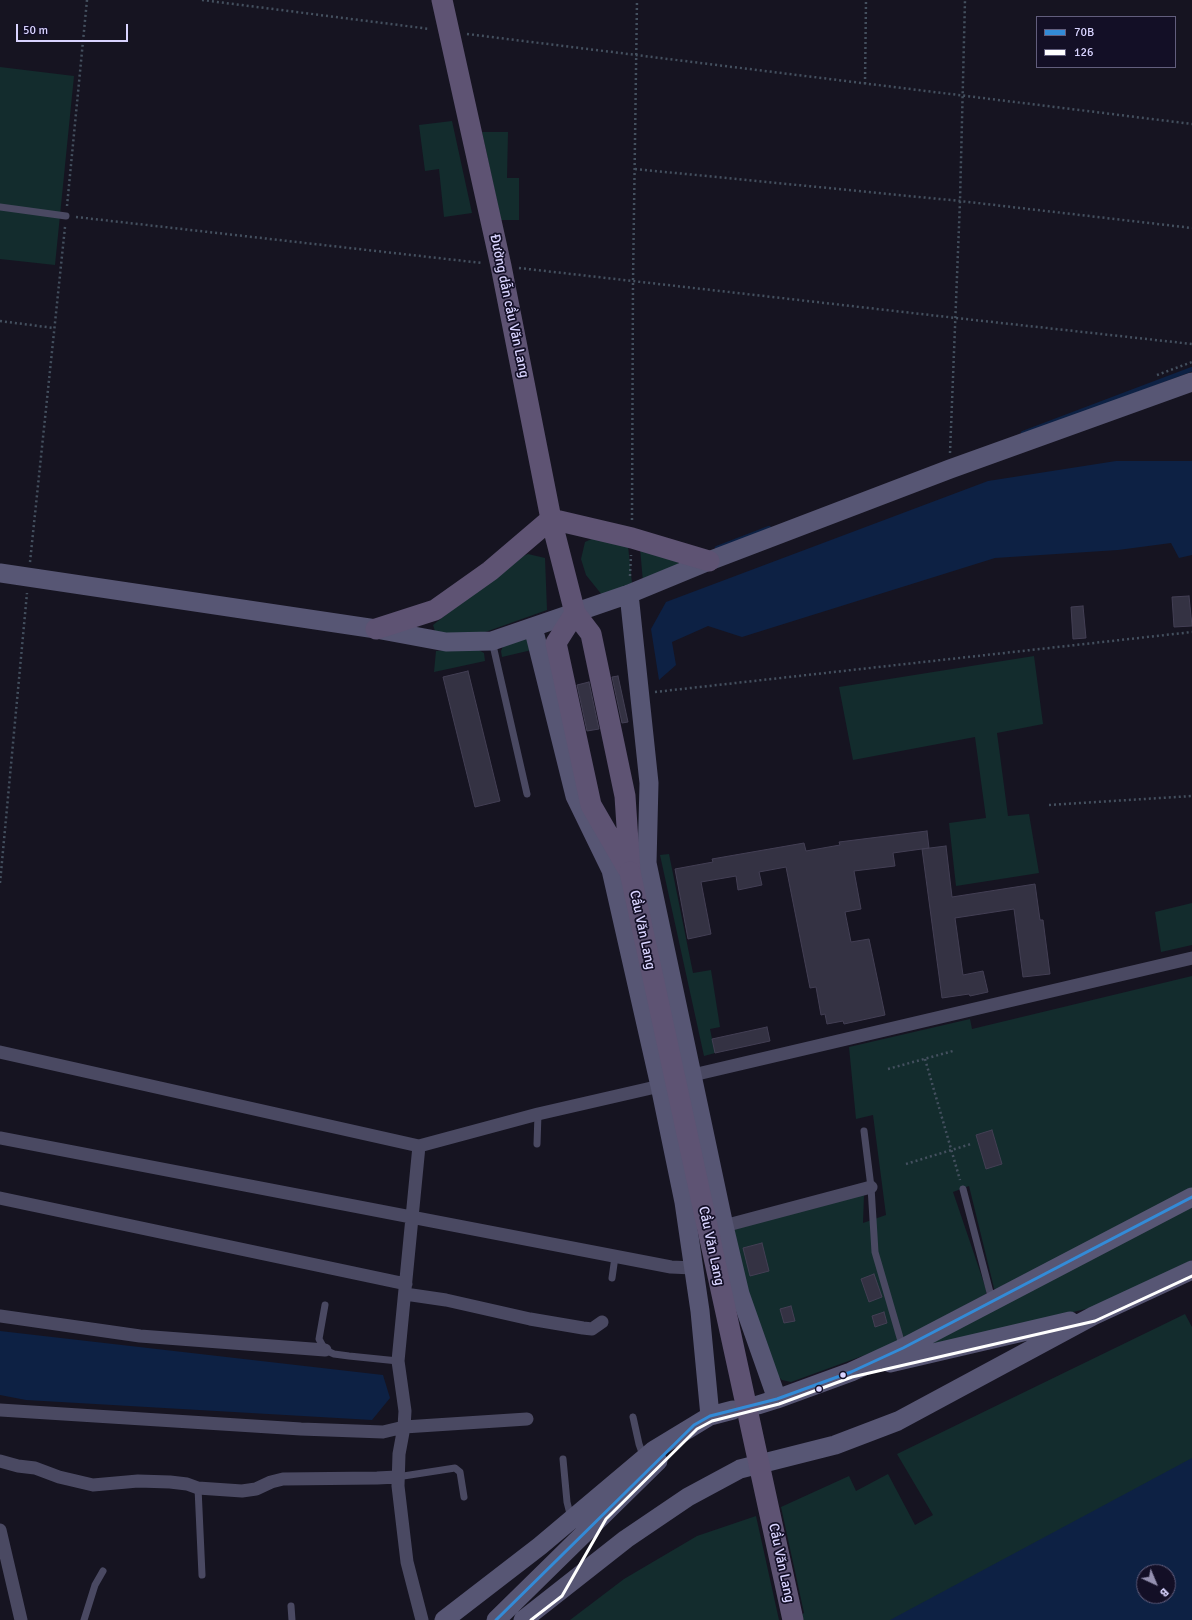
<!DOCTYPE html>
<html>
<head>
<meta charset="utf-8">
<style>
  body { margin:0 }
  #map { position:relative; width:1192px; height:1620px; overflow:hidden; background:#161421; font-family:Signika,sans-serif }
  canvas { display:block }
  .legend { position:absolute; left:1036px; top:16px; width:140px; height:52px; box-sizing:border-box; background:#130f26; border:1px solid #625e7d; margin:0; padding:5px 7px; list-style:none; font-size:12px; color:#d9d4ff }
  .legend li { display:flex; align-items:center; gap:8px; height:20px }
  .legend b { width:20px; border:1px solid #625e7d }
  .north { position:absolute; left:1136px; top:1564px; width:40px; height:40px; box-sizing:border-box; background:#130f26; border:1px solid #625e7d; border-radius:50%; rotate:136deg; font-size:11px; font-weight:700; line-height:16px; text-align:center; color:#d9d4ff }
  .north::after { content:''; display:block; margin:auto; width:14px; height:18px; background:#9591b1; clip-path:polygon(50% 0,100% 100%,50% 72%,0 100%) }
  .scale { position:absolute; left:16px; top:24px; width:112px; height:18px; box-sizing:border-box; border:2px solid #d9d4ff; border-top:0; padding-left:5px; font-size:12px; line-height:14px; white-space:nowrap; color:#d9d4ff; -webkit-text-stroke:3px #130f26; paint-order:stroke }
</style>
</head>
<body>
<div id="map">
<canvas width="1192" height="1620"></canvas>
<ul class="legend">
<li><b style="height:5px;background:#338bd7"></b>70B</li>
<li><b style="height:5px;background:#fff"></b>126</li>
</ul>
<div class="north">B</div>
<div class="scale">50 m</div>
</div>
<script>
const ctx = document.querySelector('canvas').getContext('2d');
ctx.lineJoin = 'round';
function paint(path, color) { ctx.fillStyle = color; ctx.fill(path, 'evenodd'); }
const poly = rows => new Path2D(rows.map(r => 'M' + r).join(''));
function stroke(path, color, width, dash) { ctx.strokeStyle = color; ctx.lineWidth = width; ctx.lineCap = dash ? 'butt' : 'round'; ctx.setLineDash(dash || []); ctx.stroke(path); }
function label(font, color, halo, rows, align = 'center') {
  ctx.font = font + ' Signika,sans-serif'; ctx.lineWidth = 3.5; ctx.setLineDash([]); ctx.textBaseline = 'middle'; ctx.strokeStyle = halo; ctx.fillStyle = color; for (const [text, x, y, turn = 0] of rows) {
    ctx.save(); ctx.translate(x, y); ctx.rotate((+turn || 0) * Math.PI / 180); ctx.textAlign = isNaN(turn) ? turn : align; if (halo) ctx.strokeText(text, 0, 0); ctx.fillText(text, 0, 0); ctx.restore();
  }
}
const green = poly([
  [0,67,74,76,55,265,0,259],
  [452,121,472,213,444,217,439,169,425,171,419,125],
  [482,132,508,132,507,178,519,178,519,220,501,220],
  [598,536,628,546,632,583,602,595,586,575,581,559,585,542],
  [640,548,671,555,679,564,643,582],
  [528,554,545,558,547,610,477,635,436,634,433,625,514,560],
  [519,638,531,640,536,649,502,657,501,651,505,642],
  [475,648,484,653,485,661,434,672,436,651],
  [1034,656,1043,724,997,733,1008,816,1029,814,1039,873,956,886,949,823,986,818,975,737,853,760,839,687],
  [669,854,693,973,711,970,720,1027,710,1029,715,1053,704,1056,660,855],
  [1192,903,1192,945,1161,952,1155,912],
  [1192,976,1192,1191,996,1291,994,1288,969,1186,953,1192,986,1289,986,1294,887,1347,791,1382,782,1380,777,1375,744,1285,734,1229,864,1194,863,1223,886,1215,873,1115,856,1119,849,1047,970,1019,972,1029],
  [1192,1205,1192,1260,1094,1307,907,1352],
  [1185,1314,1192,1327,1192,1620,792,1620,804,1613,781,1507,849,1476,856,1491,888,1474,915,1525,933,1515,897,1454],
  [1144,1572,1168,1572,1168,1596,1144,1596],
  [756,1516,779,1620,570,1620,624,1579,697,1536]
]);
const water = poly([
  [1116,461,1192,461,1192,555,1179,558,1171,543,1118,550,995,558,742,637,708,626,672,642,676,665,659,680,651,629,666,602,988,481],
  [0,1331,383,1375,390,1398,372,1420,26,1400,0,1395],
  [1192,1458,1192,1620,890,1620],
  [1144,1572,1168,1572,1168,1596,1144,1596]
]);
const stream = poly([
  [1023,433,1192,369],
  [717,548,769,528]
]);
const building = poly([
  [1189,596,1192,626,1174,627,1172,597,1189,596],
  [1083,606,1086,638,1073,639,1071,607,1083,606],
  [468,671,500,801,475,807,443,677,468,671],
  [618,676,628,722,622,723,612,677,618,676],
  [589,682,599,729,587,731,577,685,589,682],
  [927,831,929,848,893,853,895,866,854,871,861,909,845,912,851,942,869,939,885,1015,844,1024,843,1021,827,1024,825,1014,821,1015,816,987,810,988,786,867,759,872,762,885,738,890,736,876,701,882,711,934,688,939,675,869,713,862,712,859,804,843,806,851,840,845,839,842,927,831],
  [946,846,952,897,1035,884,1040,920,1043,920,1050,974,1023,977,1014,909,955,918,963,975,983,971,988,992,970,996,969,994,942,998,922,849,946,846],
  [767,1027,770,1041,715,1053,712,1039,767,1027],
  [992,1130,1002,1164,986,1169,976,1135,992,1130],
  [762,1243,769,1271,750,1276,743,1248,762,1243],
  [874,1274,882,1297,869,1302,861,1279,874,1274],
  [791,1306,795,1321,784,1323,780,1309,791,1306],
  [884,1312,887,1323,875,1327,872,1316,884,1312]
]);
const path = poly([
  [202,0,430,29],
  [467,34,1192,124],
  [865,84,866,0],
  [635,169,960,201,1192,228],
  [67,206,87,0],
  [76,217,482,263],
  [519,268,956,318,1192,344],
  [0,321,54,328],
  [1157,375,1192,362],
  [950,453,960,201,965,0],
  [632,520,633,281,637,0],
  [30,562,65,227],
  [630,576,631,555],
  [655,692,1192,632],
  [1049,805,1192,796],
  [0,883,27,593],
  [925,1059,960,1180],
  [888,1069,953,1051],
  [906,1164,971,1144]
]);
const lane = poly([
  [0,207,66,216],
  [492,641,527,794],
  [864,1131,871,1187,875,1252,903,1348],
  [537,1144,538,1114],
  [963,1189,992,1300],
  [612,1278,615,1257],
  [325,1305,319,1339,325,1350,334,1354,349,1356,398,1361],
  [633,1417,639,1444,644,1458],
  [563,1459,567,1502,571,1518],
  [397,1477,455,1468,460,1472,464,1497],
  [198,1488,202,1575],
  [291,1606,292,1620],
  [84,1620,95,1585,103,1571]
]);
const street = poly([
  [0,1052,419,1146,538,1114,660,1086],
  [693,1075,1192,958],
  [0,1138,671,1267,693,1268],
  [0,1198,406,1284],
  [724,1226,871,1187],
  [405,1294,446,1300,530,1319,583,1328,592,1329,602,1322],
  [0,1316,140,1336,325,1350],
  [0,1410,301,1429,383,1432,404,1427,405,1411,398,1361,419,1146],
  [0,1461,18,1466,35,1468,59,1477,93,1485,138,1481,170,1482,187,1484,198,1488,242,1491,256,1489,271,1482,283,1479,377,1478,397,1477],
  [0,1530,21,1620],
  [422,1620,407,1562,398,1486,399,1454,404,1427,527,1419]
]);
const secondary = poly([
  [0,573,376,629,446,642,492,641,629,594,709,561,950,469,1192,382],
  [629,594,649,783,647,863,724,1226,740,1294,777,1399],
  [533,627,575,796,611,870,660,1086,684,1202,700,1311,710,1416],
  [890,1363,1070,1321],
  [758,1405,777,1399,851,1372,903,1348,1192,1197],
  [444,1620,540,1546,654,1450,710,1416,733,1410],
  [496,1620,658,1461],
  [523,1620,626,1539,688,1497,740,1469,835,1445,898,1421,1093,1316,1192,1270]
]);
const primary = poly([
  [442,0,501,266,551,519,575,613,591,634,625,796,630,872],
  [575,613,556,643,591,805,628,869],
  [376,629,435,610,490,571,551,519,632,538,709,561]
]);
const primaryBridge = poly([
  [630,872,793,1620]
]);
const bus1 = poly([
  [496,1620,694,1425,710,1416,777,1399,851,1372,903,1348,1192,1197]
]);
const bus2 = poly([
  [531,1620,562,1596,606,1519,697,1429,712,1421,779,1404,852,1377,1095,1321,1192,1276]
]);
const markers = [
  [843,1375,3.5,"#d9d4ff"],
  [819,1389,3.5,"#d9d4ff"]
];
const streetNames = [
  ["Đường dẫn cầu Văn Lang",509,306,78],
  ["Cầu Văn Lang",642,930,78],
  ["Cầu Văn Lang",711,1246,78],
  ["Cầu Văn Lang",781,1563,78]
];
paint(green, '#132c2d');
paint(water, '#0d2144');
stroke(stream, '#0d2144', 4.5);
paint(building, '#343243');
stroke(building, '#433f54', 1);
stroke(path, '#44505f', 2.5, [2, 3]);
stroke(lane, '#4a4962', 7);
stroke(street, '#4a4962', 13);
stroke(secondary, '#575674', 19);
stroke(primary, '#5e5373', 21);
stroke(primaryBridge, '#5e5373', 21);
stroke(bus1, '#338bd7', 3);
stroke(bus2, '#fff', 3);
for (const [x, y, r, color] of markers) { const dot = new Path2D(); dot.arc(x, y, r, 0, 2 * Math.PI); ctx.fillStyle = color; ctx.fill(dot); stroke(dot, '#130f26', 1.5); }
label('14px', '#d9d4ff', '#130f26', streetNames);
</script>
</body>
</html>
